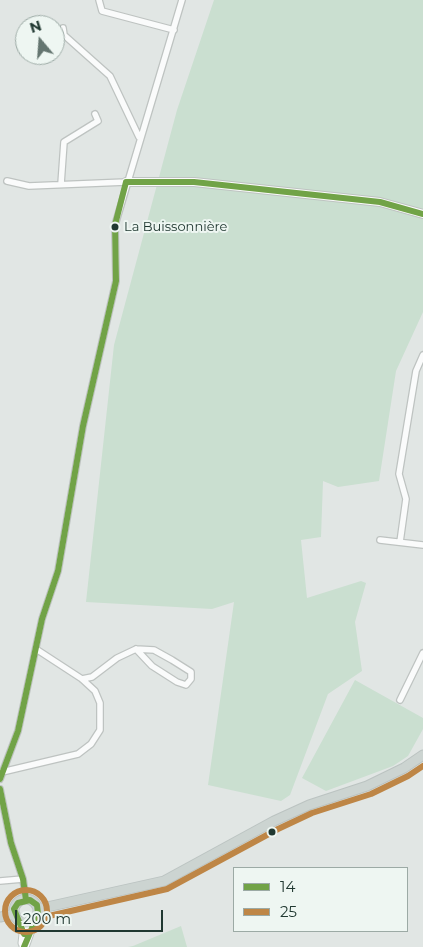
<!DOCTYPE html>
<html>
<head>
<meta charset="utf-8">
<style>
  body { margin:0 }
  #map { position:relative; width:423px; height:947px; overflow:hidden; background:#e1e6e4; font-family:Montserrat,sans-serif }
  canvas { display:block }
  .legend { position:absolute; left:233px; top:867px; width:175px; height:65px; box-sizing:border-box; background:#eef6f2; border:1px solid #9caaa5; margin:0; padding:6px 9px; list-style:none; font-size:15px; color:#203831 }
  .legend li { display:flex; align-items:center; gap:10px; height:25px }
  .legend b { width:25px; border:1px solid #9caaa5 }
  .north { position:absolute; left:15px; top:15px; width:50px; height:50px; box-sizing:border-box; background:#eef6f2; border:1px solid #9caaa5; border-radius:50%; rotate:342deg; font-size:14px; font-weight:700; line-height:20px; text-align:center; color:#203831 }
  .north::after { content:''; display:block; margin:auto; width:18px; height:22px; background:#647570; clip-path:polygon(50% 0,100% 100%,50% 72%,0 100%) }
  .scale { position:absolute; left:15px; top:910px; width:148px; height:22px; box-sizing:border-box; border:2px solid #203831; border-top:0; padding-left:6px; font-size:15px; line-height:18px; white-space:nowrap; color:#203831; -webkit-text-stroke:4px #eef6f2; paint-order:stroke }
</style>
</head>
<body>
<div id="map">
<canvas width="423" height="947"></canvas>
<ul class="legend">
<li><b style="height:6px;background:#71a347"></b>14</li>
<li><b style="height:6px;background:#be8646"></b>25</li>
</ul>
<div class="north">N</div>
<div class="scale">200 m</div>
</div>
<script>
const ctx = document.querySelector('canvas').getContext('2d');
ctx.lineJoin = 'round';
function paint(path, color) { ctx.fillStyle = color; ctx.fill(path, 'evenodd'); }
const poly = rows => new Path2D(rows.map(r => 'M' + r).join(''));
function stroke(path, color, width, dash) { ctx.strokeStyle = color; ctx.lineWidth = width; ctx.lineCap = dash ? 'butt' : 'round'; ctx.setLineDash(dash || []); ctx.stroke(path); }
function label(font, color, halo, rows, align = 'center') {
  ctx.font = font + ' Montserrat,sans-serif'; ctx.lineWidth = 4; ctx.setLineDash([]); ctx.textBaseline = 'middle'; ctx.strokeStyle = halo; ctx.fillStyle = color; for (const [text, x, y, turn = 0] of rows) {
    ctx.save(); ctx.translate(x, y); ctx.rotate((+turn || 0) * Math.PI / 180); ctx.textAlign = isNaN(turn) ? turn : align; if (halo) ctx.strokeText(text, 0, 0); ctx.fillText(text, 0, 0); ctx.restore();
  }
}
const green = poly([
  [214,0,423,0,423,312,396,371,379,481,338,487,323,481,321,537,301,540,307,598,361,581,366,583,355,622,362,671,328,694,290,795,281,801,208,785,234,602,212,609,86,602,114,345,177,110],
  [355,680,423,718,423,729,408,756,393,766,326,791,302,778],
  [181,926,187,947,128,947,133,946]
]);
const minor = poly([
  [99,0,102,11,174,30],
  [63,28,64,35,110,76,139,137],
  [7,181,29,186,126,182],
  [61,184,64,142,98,121,95,114],
  [380,540,423,545],
  [400,542,406,499,399,474,416,371,423,355],
  [82,679,92,677,117,658,136,649,154,650,172,660,191,672,191,679,186,685,177,682,152,666,136,649],
  [400,700,423,653],
  [2,772,78,754,91,744,100,730,100,703,95,691,82,679,36,649],
  [0,779,18,731,42,619,58,571,83,426,116,281,115,225,182,0],
  [0,789,11,843,23,879,26,900],
  [0,881,23,879]
]);
const tertiary = poly([
  [126,182,194,182,380,202,423,214]
]);
const secondary = poly([
  [21,922,24,934,23,943],
  [24,947,33,922]
]);
const primary = poly([
  '14 911a12 12 0 1 1 24 0a12 12 0 1 1-24 0Z',
  [38,909,164,881,274,821,309,805,367,786,404,768,423,755],
  [0,917,15,914]
]);
const bus1 = poly([
  [126,182,194,182,380,202,423,214],
  [0,779,18,731,42,619,58,571,83,426,116,281,115,225,126,182],
  [0,789,11,843,23,879,26,900],
  [24,934,14,909,18,903,30,900,37,905,38,914,24,947]
]);
const bus2 = poly([
  '5 911a21 21 0 1 1 42 0a21 21 0 1 1-42 0Z',
  [40,918,167,889,278,829,312,813,371,794,408,776,423,766]
]);
const markers = [
  [115,227,4.5,"#203831"],
  [272,832,4.5,"#203831"]
];
const busNames = [
  ["La Buissonnière",124,227]
];
paint(green, '#cadfd0');
stroke(minor, '#bec3c1', 8);
stroke(tertiary, '#bec3c1', 10);
stroke(secondary, '#bdc4c1', 11);
stroke(primary, '#bbc3c1', 11);
stroke(minor, '#fafbfb', 5.5);
stroke(tertiary, '#fafbfb', 8);
stroke(secondary, '#fafbfb', 9);
stroke(primary, '#ccd4d1', 9);
stroke(bus1, '#71a347', 6);
stroke(bus2, '#be8646', 6);
for (const [x, y, r, color] of markers) { const dot = new Path2D(); dot.arc(x, y, r, 0, 2 * Math.PI); ctx.fillStyle = color; ctx.fill(dot); stroke(dot, '#eef6f2', 2); }
label('13px', '#203831', '#eef6f2', busNames, 'left');
</script>
</body>
</html>
